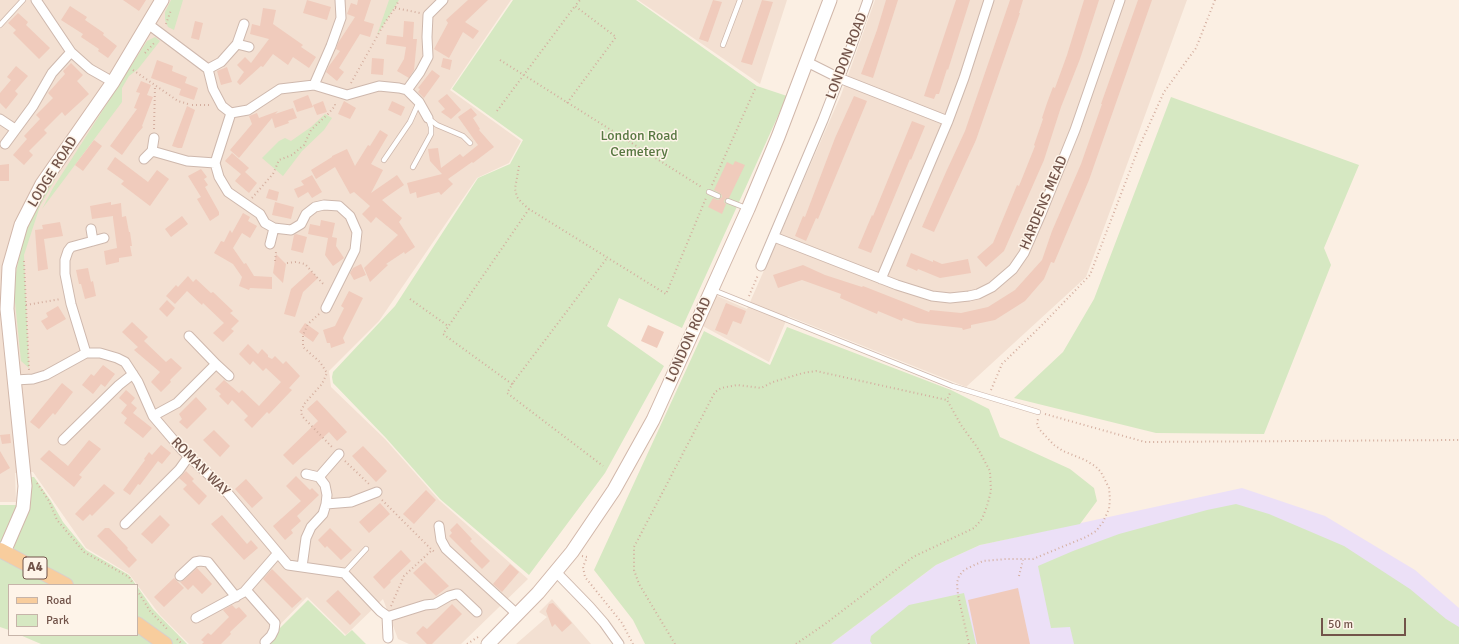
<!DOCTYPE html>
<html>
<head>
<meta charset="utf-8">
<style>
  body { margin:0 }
  #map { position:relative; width:1459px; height:644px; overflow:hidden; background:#fbefe3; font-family:Signika,sans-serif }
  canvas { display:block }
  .legend { position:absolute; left:8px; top:584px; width:130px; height:52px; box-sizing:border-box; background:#fef4e9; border:1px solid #c6b4a9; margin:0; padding:5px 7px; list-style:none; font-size:12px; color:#72544a }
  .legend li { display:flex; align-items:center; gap:8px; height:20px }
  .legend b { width:20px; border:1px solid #c6b4a9 }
  .scale { position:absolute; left:1321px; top:618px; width:85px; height:18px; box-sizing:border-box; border:2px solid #72544a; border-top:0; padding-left:5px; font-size:12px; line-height:14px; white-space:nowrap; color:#72544a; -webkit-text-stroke:3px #fef4e9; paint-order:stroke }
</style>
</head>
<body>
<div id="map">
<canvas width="1459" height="644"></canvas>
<ul class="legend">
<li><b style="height:5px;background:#f8cd9d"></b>Road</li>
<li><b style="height:11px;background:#d6e8c2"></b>Park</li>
</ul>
<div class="scale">50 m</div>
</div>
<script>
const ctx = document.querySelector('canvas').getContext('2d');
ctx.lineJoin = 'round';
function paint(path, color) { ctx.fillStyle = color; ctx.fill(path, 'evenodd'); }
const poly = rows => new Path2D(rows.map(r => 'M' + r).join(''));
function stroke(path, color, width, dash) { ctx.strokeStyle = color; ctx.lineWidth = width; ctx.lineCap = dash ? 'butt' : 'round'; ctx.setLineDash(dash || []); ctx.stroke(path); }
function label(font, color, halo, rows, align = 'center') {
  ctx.font = font + ' Signika,sans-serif'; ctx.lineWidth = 3; ctx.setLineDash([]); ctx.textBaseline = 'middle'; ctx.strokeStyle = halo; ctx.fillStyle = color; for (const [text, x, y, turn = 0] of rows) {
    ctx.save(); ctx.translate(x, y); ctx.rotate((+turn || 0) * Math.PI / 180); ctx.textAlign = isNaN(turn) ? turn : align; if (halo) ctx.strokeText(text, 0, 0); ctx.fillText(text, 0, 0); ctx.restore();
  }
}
const residential = poly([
  [0,0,511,0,450,90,521,141,509,163,477,178,379,321,329,371,331,387,385,439,439,500,528,579,461,644,409,644,398,639,383,599,346,635,307,597,261,644,189,644,160,615,129,574,86,548,33,472,15,473,16,502,0,502],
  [638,0,787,0,760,84],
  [875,0,1187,0,1086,277,966,387,788,316,769,362,701,325,715,295,747,309,841,95],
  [552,599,591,644,516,644,547,617,539,612]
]);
const education = poly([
  [1242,488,1325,516,1415,570,1459,608,1459,644,831,644,936,565,980,545]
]);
const green = poly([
  [171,0,183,0,174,30,168,27,165,20,165,12],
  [389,0,399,0,377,35],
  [513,0,636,0,757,86,787,96,682,328,619,298,607,326,664,366,605,473,529,575,440,499,386,438,333,383,332,377,333,372,395,306,478,178,510,164,523,140,452,89],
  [155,37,160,41,138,69,129,76,122,88,122,102,42,209,53,188,147,41],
  [1171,97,1359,165,1324,248,1331,265,1264,434,1156,433,1014,398,1063,352,1094,299],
  [325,114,332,118,324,130,302,151,283,176,262,158,279,141,285,138,291,141,311,127],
  [54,180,55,180,40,206,24,255,29,368,21,361,14,292,15,278,23,237,35,208],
  [787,327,951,390,989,409,1000,437,1070,469,1094,488,1097,501,1080,524,980,545,936,565,831,644,645,644,633,620,594,570,704,331,770,365],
  [19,477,34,477,51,501,63,522,86,550,129,575,136,585,9,585,9,630,0,627,0,505,17,505],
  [1236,504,1269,514,1344,546,1410,589,1446,619,1459,627,1459,644,1074,644,1070,627,1051,628,1038,566,1073,551,1119,534,1207,510],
  [137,586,153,609,187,644,41,644,20,635,137,635],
  [964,593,976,644,872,644,870,641,871,636,909,605],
  [308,600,345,636,352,630,366,644,264,644]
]);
const building = poly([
  [123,0,146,0,139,11],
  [307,0,331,7,327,20,303,13],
  [358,0,371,0,364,21,374,24,370,37,360,34,339,68,344,72,337,81,326,72,329,66,340,51,336,49,338,43,355,17,347,14,351,3,357,5],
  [468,0,488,0,465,22,479,31,473,39,463,32,449,58,434,49,448,23,446,20],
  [713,0,722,2,708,42,699,39],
  [762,0,773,2,752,65,741,62],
  [886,0,898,0,873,78,861,74,877,30],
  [956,0,970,0,948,70,947,69,939,94,936,94,934,99,924,96],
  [1010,0,1023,0,1019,13,1020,13,976,140,934,232,922,227,946,172,965,131],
  [1084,0,1099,0,1080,59,1061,107,1044,160,1004,251,986,267,977,257,993,243,1017,185,1019,186,1035,146,1034,145,1043,119,1042,118,1047,103,1053,87,1055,88,1067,55],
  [1138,0,1152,0,1089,180,1054,263,1051,262,1044,279,1025,301,995,320,971,325,971,328,963,330,962,328,917,323,903,318,902,321,878,311,877,314,840,298,841,294,802,280,778,288,773,275,803,265,825,275,862,287,863,286,929,312,930,310,961,313,988,307,1015,290,1042,260,1052,231,1081,164,1102,104,1101,104],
  [70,6,87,17,85,20,104,33,103,35,117,46,108,58,98,51,99,49,81,37,83,34,61,20],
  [263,8,276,10,273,24,303,45,301,47,316,57,309,68,293,57,288,65,273,54,263,67,261,66,240,85,237,82,244,72,237,65,245,57,251,63,269,39,250,34,252,24,260,26],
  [18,13,28,22,26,25,50,48,39,59,13,33,16,30,8,23],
  [195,21,203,23,199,40,191,38],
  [404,21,414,22,413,39,417,39,414,70,409,78,397,71,404,59,406,47,386,44,387,35,403,37],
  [372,58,384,59,383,75,371,74],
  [443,58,452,60,450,70,441,67],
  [157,60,173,66,172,71,187,77,185,83,198,88,194,100,179,95,181,89,151,78],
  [71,63,83,75,77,81,89,94,65,116,62,112,44,130,47,133,29,151,33,155,24,165,13,155,27,139,24,136,40,119,36,115,53,98,48,93,65,74,63,71],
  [16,66,28,76,15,91,18,94,6,109,0,103,0,93,11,80,7,77],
  [227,67,232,82,221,85,217,71],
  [432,70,440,76,424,98,418,92,420,89,418,88],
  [141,81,151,85,147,95,153,97,142,126,143,127,137,134,135,133,137,134,122,155,110,146,137,109,134,108,140,93,136,92],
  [447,94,461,110,451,119,441,112,445,109,438,101],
  [308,95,313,107,297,112,293,101],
  [854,96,867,101,818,219,816,218,806,241,795,236,803,216,805,217,835,138],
  [323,101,327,112,317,115,313,105],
  [344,101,356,108,350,119,338,114],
  [392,101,405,107,401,116,388,110],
  [187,106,195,110,182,148,178,148,172,146],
  [293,108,297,118,288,121,289,123,275,128,272,118,239,158,230,150,252,124,249,116,257,113,259,118,278,111,275,114],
  [471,108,477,115,473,118,480,129,479,130,494,147,473,163,472,162,448,179,453,184,441,195,439,192,417,198,416,192,410,194,407,183,442,174,430,161,428,149,438,148,441,168,460,154,463,157,478,145,458,117],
  [912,121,925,126,911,160,910,159,871,253,858,248,872,215,873,216],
  [380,130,388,135,371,164,383,170,371,193,397,175,404,185,382,200,402,218,399,222,415,247,405,254,404,252,386,264,388,265,370,282,364,268,398,235,376,217,371,223,362,214,370,206,354,192,350,194,335,167,316,179,311,170,332,157,332,156,347,149,355,166,368,145,370,146],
  [94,140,102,146,83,171,75,165],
  [232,153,249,168,245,172,257,183,249,193,235,181,241,174,225,161],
  [115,157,148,182,157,170,169,179,150,206,121,184,124,181,107,169],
  [735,161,745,165,729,198,725,199,724,202,726,204,722,214,708,207,713,198,718,200,722,197,721,194,714,190,727,162,733,165],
  [9,164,9,181,0,181,0,165],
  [201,169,207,177,204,179,208,185,205,187,219,212,219,215,210,221,197,199,201,197,188,176],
  [312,175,322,192,312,198,308,192,298,198,294,189,304,185,301,181],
  [269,189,279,192,277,201,266,198],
  [111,202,111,205,121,203,122,217,126,216,129,232,130,232,132,246,130,246,132,256,119,258,119,262,106,265,104,251,117,248,113,218,113,216,92,219,90,206],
  [275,202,294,207,291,219,272,215],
  [243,213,250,217,248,221,257,226,250,238,242,233,233,248,244,264,246,263,254,276,272,277,272,289,250,288,249,290,239,286,242,277,233,264,214,253,221,241,224,242,230,230,232,233],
  [182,216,188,224,171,237,165,229],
  [321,220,335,223,332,237,337,238,336,246,344,258,333,266,325,255,328,238,308,234,310,224,320,226],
  [60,222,63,236,44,239,48,269,38,271,35,230,43,229,42,225],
  [296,234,307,237,303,253,291,250,294,235],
  [911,253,933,262,933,260,942,264,968,259,971,273,940,278,918,269,917,271,906,266],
  [276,254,286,264,283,283,273,273],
  [361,264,366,275,354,280,350,273,353,268],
  [88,268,91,282,93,281,96,296,85,299,81,284,79,284,76,270],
  [311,271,318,278,303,292,295,317,284,314,291,289],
  [188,276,193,282,196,279,211,293,213,292,233,311,230,313,239,321,231,329,234,331,223,342,213,333,224,323,203,303,202,305,187,291,175,304,166,296,176,285,178,287],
  [349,291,363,298,343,338,345,343,331,348,330,343,327,343,323,330,335,326,344,308,341,306],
  [167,300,175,308,167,317,159,309],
  [726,303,746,311,741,324,733,321,727,335,715,330],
  [58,306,66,319,47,330,41,321,48,317,46,313],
  [132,322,148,337,144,341,166,362,171,358,182,368,170,380,171,382,161,392,151,382,160,372,134,350,138,347,122,332],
  [305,323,319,333,313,342,299,332],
  [648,325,664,332,657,348,641,341],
  [248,344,258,354,262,349,268,355,268,357,272,359,275,356,283,364,286,361,300,376,289,388,292,390,269,414,267,412,252,428,244,420,248,416,232,400,228,405,219,396,221,394,215,389,224,380,239,393,242,390,259,406,281,382,266,368,263,371,253,361,250,365,239,354],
  [103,365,115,374,105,387,101,384,93,394,82,385,91,374,94,376],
  [62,383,73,392,55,415,53,413,39,429,30,422],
  [126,390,135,398,131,403,137,408,133,413,152,428,143,438,124,423,127,418,121,413,127,405,119,398],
  [196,397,207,409,187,429,179,422,182,419,179,414],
  [317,400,347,432,337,441,329,432,293,465,283,455,318,421,307,409],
  [214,430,230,446,220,457,203,440],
  [10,434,11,443,2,444,0,435],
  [89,440,101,449,79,475,82,477,74,487,40,459,49,450,68,466],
  [161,445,171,453,162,464,158,461,140,485,138,484,130,495,123,490,145,460,144,459,149,452,152,455],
  [363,446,387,471,376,482,352,456],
  [0,451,10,468,0,474],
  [186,471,194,479,192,481,207,496,199,505,183,489,187,485,179,478],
  [296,476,310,490,312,488,319,495,297,516,301,521,291,530,293,533,285,540,273,526,301,501,286,486],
  [246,479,263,498,252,508,235,489],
  [104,484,115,493,92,516,90,514,83,521,75,514],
  [426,490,436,500,414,524,403,514],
  [380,503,390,514,369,533,359,522],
  [160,515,170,525,152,544,141,534],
  [222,515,247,544,251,540,258,548,244,560,211,524],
  [457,523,472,539,470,541,490,561,482,569,449,536,452,533,450,530],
  [105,528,109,528,128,548,127,549,137,560,129,568,97,536],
  [330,528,352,550,341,560,327,546,325,548,318,540],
  [401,550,411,561,390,581,391,582,384,589,373,577],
  [425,562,449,586,436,596,413,573],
  [510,564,519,572,502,592,493,584],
  [197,568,212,584,202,594,193,585,188,590,180,582,184,580],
  [272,569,302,599,292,608,263,579],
  [174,578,184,588,164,607,154,597],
  [1018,588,1030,644,977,644,968,600],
  [338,590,361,614,350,625,326,601],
  [553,603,572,623,562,632,555,624,552,627,546,611,549,604],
  [452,604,462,614,432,644,427,644,416,633,423,626,427,629],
  [232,605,236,609,239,607,247,616,230,632,231,634,221,644,202,644,204,642,201,640,208,633,211,635,229,617,223,610]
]);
const path = poly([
  [395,8,420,13],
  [166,24,171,10],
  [145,53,155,42],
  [500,60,703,188],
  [133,70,178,101,188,104],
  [351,83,384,24,395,8,399,0],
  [567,103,616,37,575,6,580,0],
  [192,105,211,105],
  [497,111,575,6],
  [154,129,155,86],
  [519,166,515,189,517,197,522,203,529,209,666,294,706,198],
  [712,185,755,89],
  [252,198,273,174,279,160,292,155,304,145,311,130,328,114,335,106,335,102],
  [529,209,443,334,512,384,607,258],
  [24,261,29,370],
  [275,261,276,252],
  [287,263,296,262,305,264,325,286],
  [749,296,758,275],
  [410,299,448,326],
  [26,305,61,299],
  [319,314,308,324,303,335,303,347,320,362,327,373,322,384,305,403,301,411,302,416,332,447],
  [513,383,507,393,603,466],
  [991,390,1002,364,1043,324,1090,275,1139,147,1164,92,1196,48,1215,0],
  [1045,414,1145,442,1459,440],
  [345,461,369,484],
  [37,483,49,501,57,520,84,552,129,577,134,585],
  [382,500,432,550],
  [582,556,587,557,583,567,585,577,622,623,633,644],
  [1019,576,1023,560],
  [137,590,150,611,168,630],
  [391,606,404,576,432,550,436,553],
  [177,639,182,644],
  [467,644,478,637],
  [675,644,639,584,634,570,634,547,715,392,721,388,737,385,761,388,773,382,803,373,816,371,947,400],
  [796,644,825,624,913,557,974,528,982,519,987,506,991,491,990,471,977,447,961,425,947,400,950,393],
  [969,644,958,595,957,583,959,576,964,570,983,561,1006,559,1033,559,1086,537,1096,531,1103,522,1109,509,1110,499,1109,488,1101,472,1095,466,1085,460,1063,451,1054,445,1039,429,1037,423,1038,419]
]);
const lane = poly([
  [0,25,23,0],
  [723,45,740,0],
  [428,118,437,125,463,136,470,143],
  [384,160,410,122,419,102],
  [413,167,431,134,431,127,428,118],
  [709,192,718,196],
  [728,201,746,208],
  [713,290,952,386,1038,412],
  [344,573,366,549]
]);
const street = poly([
  [36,0,71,52,90,69,113,82],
  [148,24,208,69,213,89,222,106,231,113,215,163,219,177,228,192,260,214,265,223,274,228,291,230,301,224,306,214,315,207,324,205,339,206,350,216,357,232,355,250,326,308],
  [237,44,249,47],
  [807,62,839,78,948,121],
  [208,69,221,62,237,44,244,24],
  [314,85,331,46,341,18,340,0],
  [407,90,420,72,428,57,427,37,428,15,443,0],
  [231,113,248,110,280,89,314,85,347,95,379,86,399,88,407,90,419,102,428,118],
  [0,119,15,129],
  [5,144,33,106,52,73,71,52],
  [152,151,154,138],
  [144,159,152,151,187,161,215,163],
  [91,229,93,241],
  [774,237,897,285,932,296,950,298,969,296,978,294,992,287,1013,269,1024,253,1041,214,1075,130,1120,0],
  [270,244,274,228],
  [761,266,823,120,851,48,868,0],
  [881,279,948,121,964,78,989,0],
  [86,353,71,304,65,274,65,260,68,251,71,247,104,238],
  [216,364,229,376],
  [15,380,33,379,46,375,86,353,100,353,117,358,125,362,138,382,153,416,182,450,225,490,288,565,344,573,380,611,387,616,388,638],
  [153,416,177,403,216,364,189,336],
  [63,440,119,385,133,374],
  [306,474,319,477,339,454],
  [326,504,351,502,377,492],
  [125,524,179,470,189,456],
  [439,526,441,540,446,549,518,615],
  [302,567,306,538,311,527,323,514,326,504,327,495,325,485,319,477],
  [556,572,590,607,604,623,619,644],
  [180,576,195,562,200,561,208,562,236,597],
  [246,590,275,623,274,630,271,636,265,642],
  [387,616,390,616,425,605,435,604,449,596,456,594,458,594,477,612],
  [196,618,244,592,278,553]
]);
const secondary = poly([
  [4,552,23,508,25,486,7,309,9,267,21,225,42,184,113,82,162,0],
  [488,644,538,593,572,552,614,490,653,420,748,209,778,137,830,0]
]);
const primary = poly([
  [0,550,66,585],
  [137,624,165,644]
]);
const shields = [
  [35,568,24]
];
const shieldNames = [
  ["A4",35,568]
];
const streetNames = [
  ["LONDON ROAD",847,56,-69],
  ["LODGE ROAD",53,172,-58],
  ["HARDENS MEAD",1044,203,-67],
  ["LONDON ROAD",689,340,-66],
  ["ROMAN WAY",200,467,45]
];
const parkNames = [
  ["London Road",639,136],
  ["Cemetery",639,152]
];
paint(residential, '#f3e0d2');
paint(education, '#ece0f7');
paint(green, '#d6e8c2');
paint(building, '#f0cbbc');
stroke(lane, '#ceb8ad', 6);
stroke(street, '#ceb8ad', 11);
stroke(secondary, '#d1b7aa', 15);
stroke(primary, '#d8cfcc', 16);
stroke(path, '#d4ae9f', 2, [1, 3]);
stroke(lane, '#fff', 4.5);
stroke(street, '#fff', 9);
stroke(secondary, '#fff', 13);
stroke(primary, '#f8cd9d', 14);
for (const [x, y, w] of shields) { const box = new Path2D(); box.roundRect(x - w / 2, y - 11, w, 22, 3); ctx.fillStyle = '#fef4e9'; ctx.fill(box); stroke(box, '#72544a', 1); }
label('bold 13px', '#72544a', null, shieldNames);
label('14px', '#72544a', '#fef4e9', streetNames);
label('14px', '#587842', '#fef4e9', parkNames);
</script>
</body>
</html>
